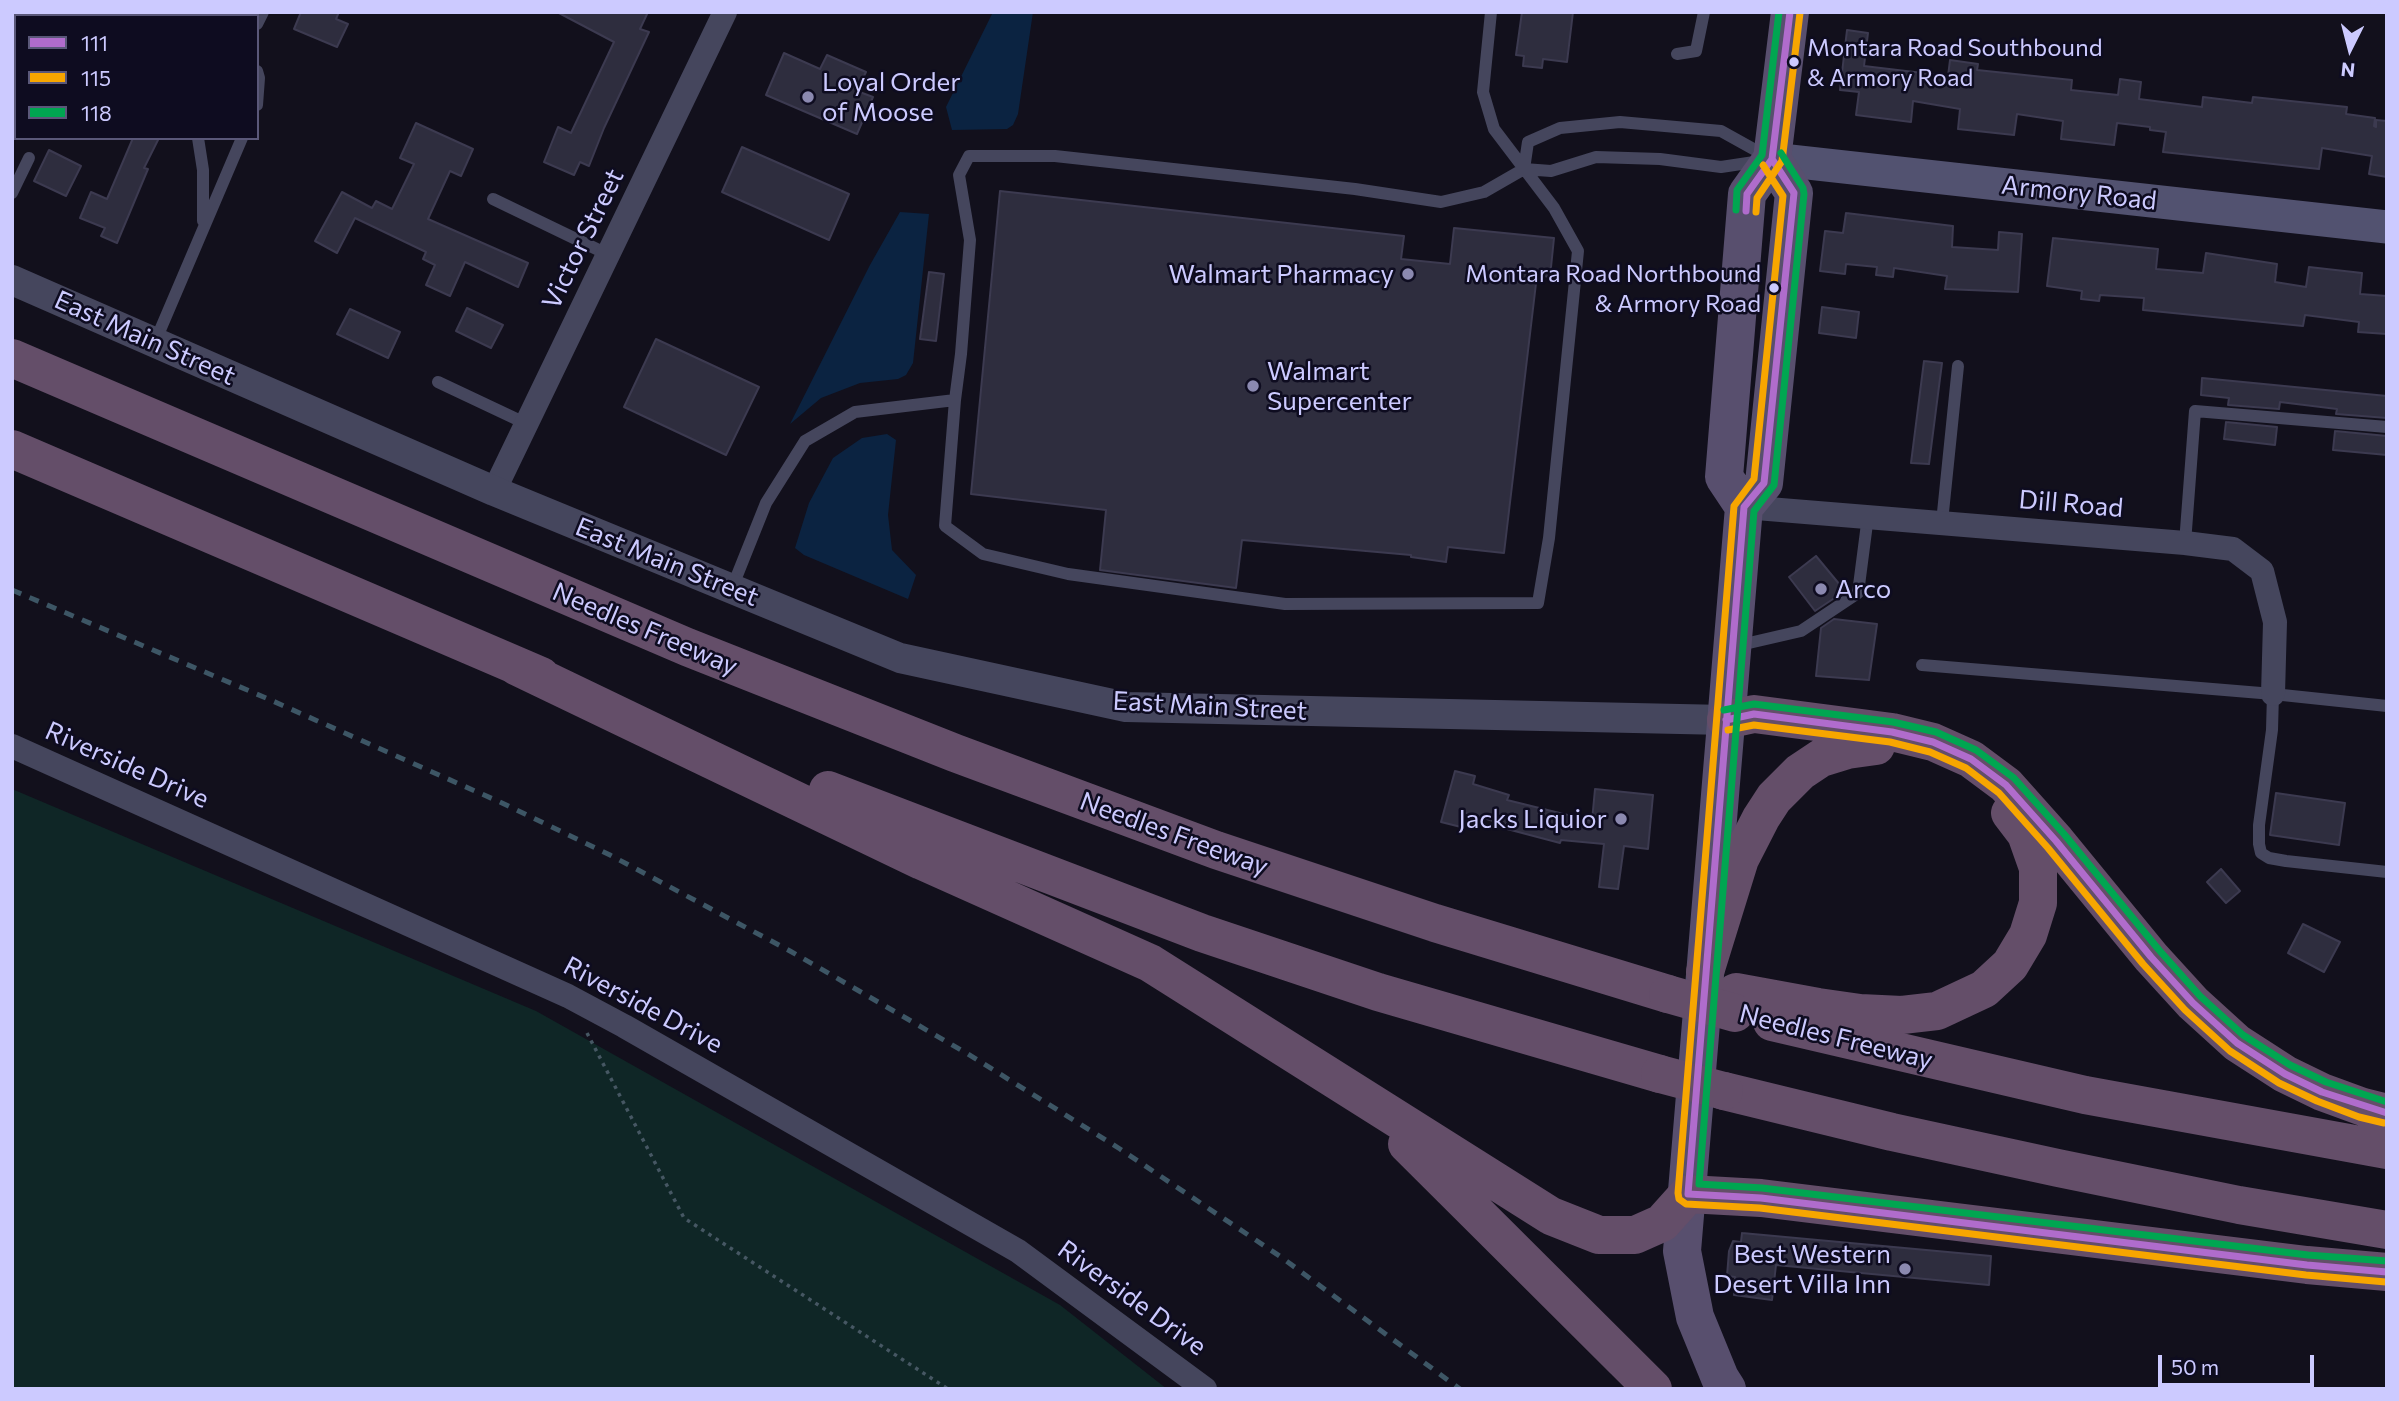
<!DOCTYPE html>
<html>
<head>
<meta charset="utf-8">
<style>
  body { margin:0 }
  #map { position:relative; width:2399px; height:1401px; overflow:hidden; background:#12101c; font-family:Commissioner,sans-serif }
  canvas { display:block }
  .frame { position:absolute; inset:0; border:14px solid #cccaff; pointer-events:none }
  .legend { position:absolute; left:14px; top:14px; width:245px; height:126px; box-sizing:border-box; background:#0e0c20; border:2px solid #5a5879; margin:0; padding:9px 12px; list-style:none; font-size:21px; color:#cccaff }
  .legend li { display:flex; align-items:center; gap:14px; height:35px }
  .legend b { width:35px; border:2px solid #5a5879 }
  .north { position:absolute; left:2315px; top:14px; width:70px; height:70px; -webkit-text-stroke:5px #0e0c20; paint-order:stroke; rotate:186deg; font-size:19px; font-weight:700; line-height:28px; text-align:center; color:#cccaff }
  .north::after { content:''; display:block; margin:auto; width:24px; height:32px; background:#cccaff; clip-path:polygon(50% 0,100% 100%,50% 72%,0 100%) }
  .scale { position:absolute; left:2158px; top:1355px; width:156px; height:32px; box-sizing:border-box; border:4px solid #cccaff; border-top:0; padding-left:9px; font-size:21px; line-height:24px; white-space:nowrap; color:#cccaff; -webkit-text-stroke:5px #0e0c20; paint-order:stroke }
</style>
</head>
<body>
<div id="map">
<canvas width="2399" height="1401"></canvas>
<div class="frame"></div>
<ul class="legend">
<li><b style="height:9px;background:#b06ccc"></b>111</li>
<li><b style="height:9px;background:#f7a600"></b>115</li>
<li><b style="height:9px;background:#00a651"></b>118</li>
</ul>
<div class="north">N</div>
<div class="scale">50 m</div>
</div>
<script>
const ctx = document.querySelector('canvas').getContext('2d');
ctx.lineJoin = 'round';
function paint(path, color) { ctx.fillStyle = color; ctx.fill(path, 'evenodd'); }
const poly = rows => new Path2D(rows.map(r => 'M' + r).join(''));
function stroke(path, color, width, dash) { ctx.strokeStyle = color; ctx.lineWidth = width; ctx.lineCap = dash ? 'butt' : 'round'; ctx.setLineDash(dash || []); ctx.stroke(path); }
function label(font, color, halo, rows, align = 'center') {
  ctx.font = font + ' Commissioner,sans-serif'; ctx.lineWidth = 5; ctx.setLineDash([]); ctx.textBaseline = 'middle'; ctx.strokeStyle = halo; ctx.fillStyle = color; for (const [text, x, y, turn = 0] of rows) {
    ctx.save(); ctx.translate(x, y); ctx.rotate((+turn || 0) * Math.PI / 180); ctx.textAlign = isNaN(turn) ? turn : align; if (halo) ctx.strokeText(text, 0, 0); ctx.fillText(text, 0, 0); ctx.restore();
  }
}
const green = poly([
  [12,789,536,1011,1060,1305,1167,1389,12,1389]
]);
const water = poly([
  [993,12,1033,12,1018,114,1013,125,1007,129,952,130,946,107],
  [900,212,929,214,913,363,906,375,898,379,860,383,821,398,790,424,870,265],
  [887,434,896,440,888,515,892,550,916,575,908,599,804,555,795,548,809,503,833,458,862,438]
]);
const building = poly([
  [301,12,339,12,336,19,348,24,337,47,294,29,301,12],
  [557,12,648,12,640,29,649,32,604,128,589,166,580,162,574,175,544,162,558,127,571,133,614,42,557,12],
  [1522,12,1573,12,1567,62,1543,59,1542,68,1523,66,1524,56,1516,55,1522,12],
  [1847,30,1868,33,1864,66,1948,76,1950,60,1978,64,1977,70,2072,80,2071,90,2118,95,2120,79,2141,82,2139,99,2202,107,2203,97,2252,103,2253,97,2347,107,2346,114,2375,118,2374,126,2376,127,2376,120,2387,121,2387,177,2369,174,2372,156,2322,148,2319,169,2163,152,2166,132,2150,130,2150,127,2117,123,2114,145,2061,139,2063,121,2017,114,2014,135,1958,129,1960,109,1913,101,1911,122,1856,115,1859,92,1840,90,1847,30],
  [784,53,820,69,827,55,866,72,857,91,873,97,857,134,766,95,784,53],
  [416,123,473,149,461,176,450,171,428,219,528,263,518,287,465,262,450,296,426,285,435,265,423,259,426,252,355,218,337,253,315,241,342,192,372,208,376,201,392,209,414,164,400,158,416,123],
  [133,138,159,138,144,168,148,169,117,243,101,236,105,228,80,218,91,192,107,199,133,138],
  [742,147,849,194,829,240,722,192,742,147],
  [49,150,81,166,66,196,34,181,49,150],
  [1000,191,1404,236,1401,259,1450,264,1454,228,1554,238,1550,277,1537,275,1504,553,1448,547,1446,562,1411,557,1411,555,1242,540,1236,588,1100,570,1106,510,971,494,1000,191],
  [1846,213,1953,226,1952,247,1998,250,1999,232,2022,234,2018,292,1945,289,1947,276,1894,268,1893,277,1876,275,1877,267,1846,264,1845,274,1820,271,1825,231,1843,233,1846,213],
  [2053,238,2158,249,2156,269,2203,273,2206,253,2277,264,2275,282,2306,287,2309,267,2362,273,2360,294,2387,296,2387,334,2358,332,2359,322,2305,315,2303,326,2143,310,2144,298,2100,295,2099,301,2081,299,2082,291,2047,286,2053,238],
  [929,272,944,274,936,341,920,339,929,272],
  [1822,307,1859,312,1856,338,1819,333,1822,307],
  [467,308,503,325,491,348,456,331,467,308],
  [350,309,400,332,388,358,337,334,350,309],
  [656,339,759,387,726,455,624,407,656,339],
  [1924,361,1942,363,1929,464,1911,463,1924,361],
  [2202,378,2387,396,2387,418,2336,414,2337,409,2280,402,2279,409,2228,405,2229,398,2201,395,2202,378],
  [2226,422,2277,427,2275,445,2224,439,2226,422],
  [2335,431,2387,436,2387,455,2333,450,2335,431],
  [1816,556,1845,591,1815,611,1789,577,1816,556],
  [1834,619,1877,624,1869,680,1816,676,1821,628,1834,619],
  [1455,771,1475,776,1473,784,1509,795,1507,800,1592,821,1595,789,1653,795,1648,849,1624,846,1618,889,1599,887,1604,844,1561,840,1560,843,1507,829,1508,825,1465,813,1461,827,1441,822,1455,771],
  [2276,793,2345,803,2339,845,2270,835,2276,793],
  [2221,869,2240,891,2226,903,2207,882,2221,869],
  [2303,924,2340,942,2324,972,2288,953,2303,924],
  [1742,1233,1991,1256,1989,1285,1776,1265,1772,1300,1734,1295,1735,1277,1727,1276,1729,1251,1733,1241,1741,1242,1742,1233]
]);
const path = poly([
  [587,1033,684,1218,948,1389]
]);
const service = poly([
  [182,16,183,12],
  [257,24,263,12],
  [1677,54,1696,51,1704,12],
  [257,71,259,78,257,105],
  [198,138,203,170,203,221],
  [1524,169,1528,142,1560,128,1620,122,1721,131,1766,156],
  [12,193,29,158],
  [493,199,609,255],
  [155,342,242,138],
  [438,382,527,424],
  [955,400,945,526,983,554,1068,574,1285,604,1538,603,1549,538,1578,251,1554,208,1494,129,1483,92,1491,12],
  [1942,522,1958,366],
  [2185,543,2195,411,2387,427],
  [732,588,766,503,805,441,855,412,955,400,961,354,970,240,959,175,969,156,1055,156,1355,189,1441,202,1484,192,1524,169,1551,171,1596,157,1660,159,1721,167,1761,161],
  [1736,646,1801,631,1858,593,1868,516],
  [1922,665,2273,694,2387,706],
  [2273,694,2272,730,2259,825,2259,844,2261,853,2269,858,2286,861,2387,872]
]);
const minor = poly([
  [494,491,725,12],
  [1744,507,2185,543,2233,549,2262,571,2275,622,2273,694],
  [12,746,568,996,624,1026,1018,1251,1205,1389]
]);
const tertiary = poly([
  [12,280,494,491,900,658,1126,707,1726,720]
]);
const secondary = poly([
  [1772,159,2387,227]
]);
const primary = poly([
  [1744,507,1724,477,1747,194,1772,159,1790,12],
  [1727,1389,1720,1378,1695,1317,1682,1251,1744,507,1764,483,1794,193,1772,159]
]);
const motorway = poly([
  [12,358,687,647,955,753,1216,850,1435,923,1668,994],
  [12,449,541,676],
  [516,666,922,861,1150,963,1551,1216,1599,1235,1635,1235,1662,1223,1688,1194,1761,1198,2307,1265,2387,1272],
  [1726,720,1754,714,1892,732,1933,742,1971,759,2006,785,2056,841,2151,957,2193,1003,2237,1043,2285,1074,2322,1092,2363,1107,2387,1113],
  [828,790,1202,933,1378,992,1660,1074],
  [1705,972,1740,859,1761,818,1774,798,1800,772,1821,758,1847,750,1876,746],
  [1736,992,1818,1007,1860,1013,1902,1015,1937,1011,1984,989,2010,965,2028,935,2038,903,2038,868,2026,834,2010,813],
  [1772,1022,2085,1095,2387,1150],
  [1724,1091,1892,1132,2058,1168,2239,1205,2387,1230],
  [1407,1144,1653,1389]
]);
const rail = poly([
  [12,590,266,698,502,803,610,855,790,951,968,1054,1120,1149,1281,1257,1460,1389]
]);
const motorwayBridge = poly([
  [1668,994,1735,1013],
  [1660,1074,1724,1091]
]);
const bus1 = poly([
  [1772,159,1794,193,1764,483,1744,507,1688,1194,1761,1198,2307,1265,2387,1272],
  [1746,211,1747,194,1772,159,1790,12],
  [1726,720,1754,714,1892,732,1933,742,1971,759,2006,785,2056,841,2151,957,2193,1003,2237,1043,2285,1074,2322,1092,2387,1113]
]);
const bus2 = poly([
  [1763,165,1783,196,1754,479,1734,506,1678,1193,1679,1199,1686,1204,1760,1208,2306,1275,2386,1282],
  [1756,212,1757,198,1782,161,1800,13],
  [1728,730,1754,725,1890,742,1930,752,1966,768,1999,793,2048,848,2143,964,2185,1010,2230,1051,2279,1083,2317,1101,2359,1117,2384,1123]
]);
const bus3 = poly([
  [1781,153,1803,188,1804,194,1774,485,1754,511,1699,1184,1762,1188,2308,1255,2387,1261],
  [1736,210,1737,190,1762,155,1779,12],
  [1724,710,1754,704,1893,722,1936,732,1976,750,2014,778,2064,834,2159,950,2200,996,2243,1035,2290,1065,2326,1082,2387,1102]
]);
const markers = [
  [1794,62,6,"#cccaff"],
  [808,97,7,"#8b89b0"],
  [1408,274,7,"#8b89b0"],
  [1774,288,6,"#cccaff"],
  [1253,386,7,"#8b89b0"],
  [1821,589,7,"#8b89b0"],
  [1621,819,7,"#8b89b0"],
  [1905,1269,7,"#8b89b0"]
];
const busNames = [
  ["Montara Road Southbound",1807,48],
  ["& Armory Road",1807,78],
  ["Montara Road Northbound",1761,274,"right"],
  ["& Armory Road",1761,304,"right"]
];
const poiNames = [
  ["Loyal Order",822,82],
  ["of Moose",822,112],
  ["Walmart Pharmacy",1394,274,"right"],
  ["Walmart",1267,371],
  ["Supercenter",1267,401],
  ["Arco",1835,589],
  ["Jacks Liquior",1607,819,"right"],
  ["Best Western",1891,1254,"right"],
  ["Desert Villa Inn",1891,1284,"right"]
];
const streetNames = [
  ["Armory Road",2079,193,6],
  ["Victor Street",583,239,-64],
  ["East Main Street",145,338,24],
  ["Dill Road",2071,504,5],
  ["East Main Street",667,562,22],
  ["Needles Freeway",645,629,23],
  ["East Main Street",1210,706,3],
  ["Riverside Drive",127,765,24],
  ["Needles Freeway",1174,834,20],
  ["Riverside Drive",643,1005,28],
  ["Needles Freeway",1836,1037,14],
  ["Riverside Drive",1132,1298,36]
];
paint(green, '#0f2626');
paint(water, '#0b2341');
paint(building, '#2e2d3e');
stroke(building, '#3c3a50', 2);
stroke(path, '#465763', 3.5, [3.5, 5]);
stroke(service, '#45465d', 12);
stroke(minor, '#45465d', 24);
stroke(tertiary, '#45465d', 30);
stroke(secondary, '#525270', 33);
stroke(primary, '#584f6e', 38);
stroke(motorway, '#644e69', 38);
stroke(rail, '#3d5665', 5, [10, 9]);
stroke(motorwayBridge, '#644e69', 38);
stroke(bus1, '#b06ccc', 7);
stroke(bus2, '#f7a600', 7);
stroke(bus3, '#00a651', 7);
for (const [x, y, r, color] of markers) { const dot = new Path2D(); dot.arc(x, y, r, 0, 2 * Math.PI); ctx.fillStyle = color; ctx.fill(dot); stroke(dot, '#0e0c20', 2.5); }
label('24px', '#cccaff', '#0e0c20', busNames, 'left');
label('26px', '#cccaff', '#0e0c20', poiNames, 'left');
label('26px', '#cccaff', '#0e0c20', streetNames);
</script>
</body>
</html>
